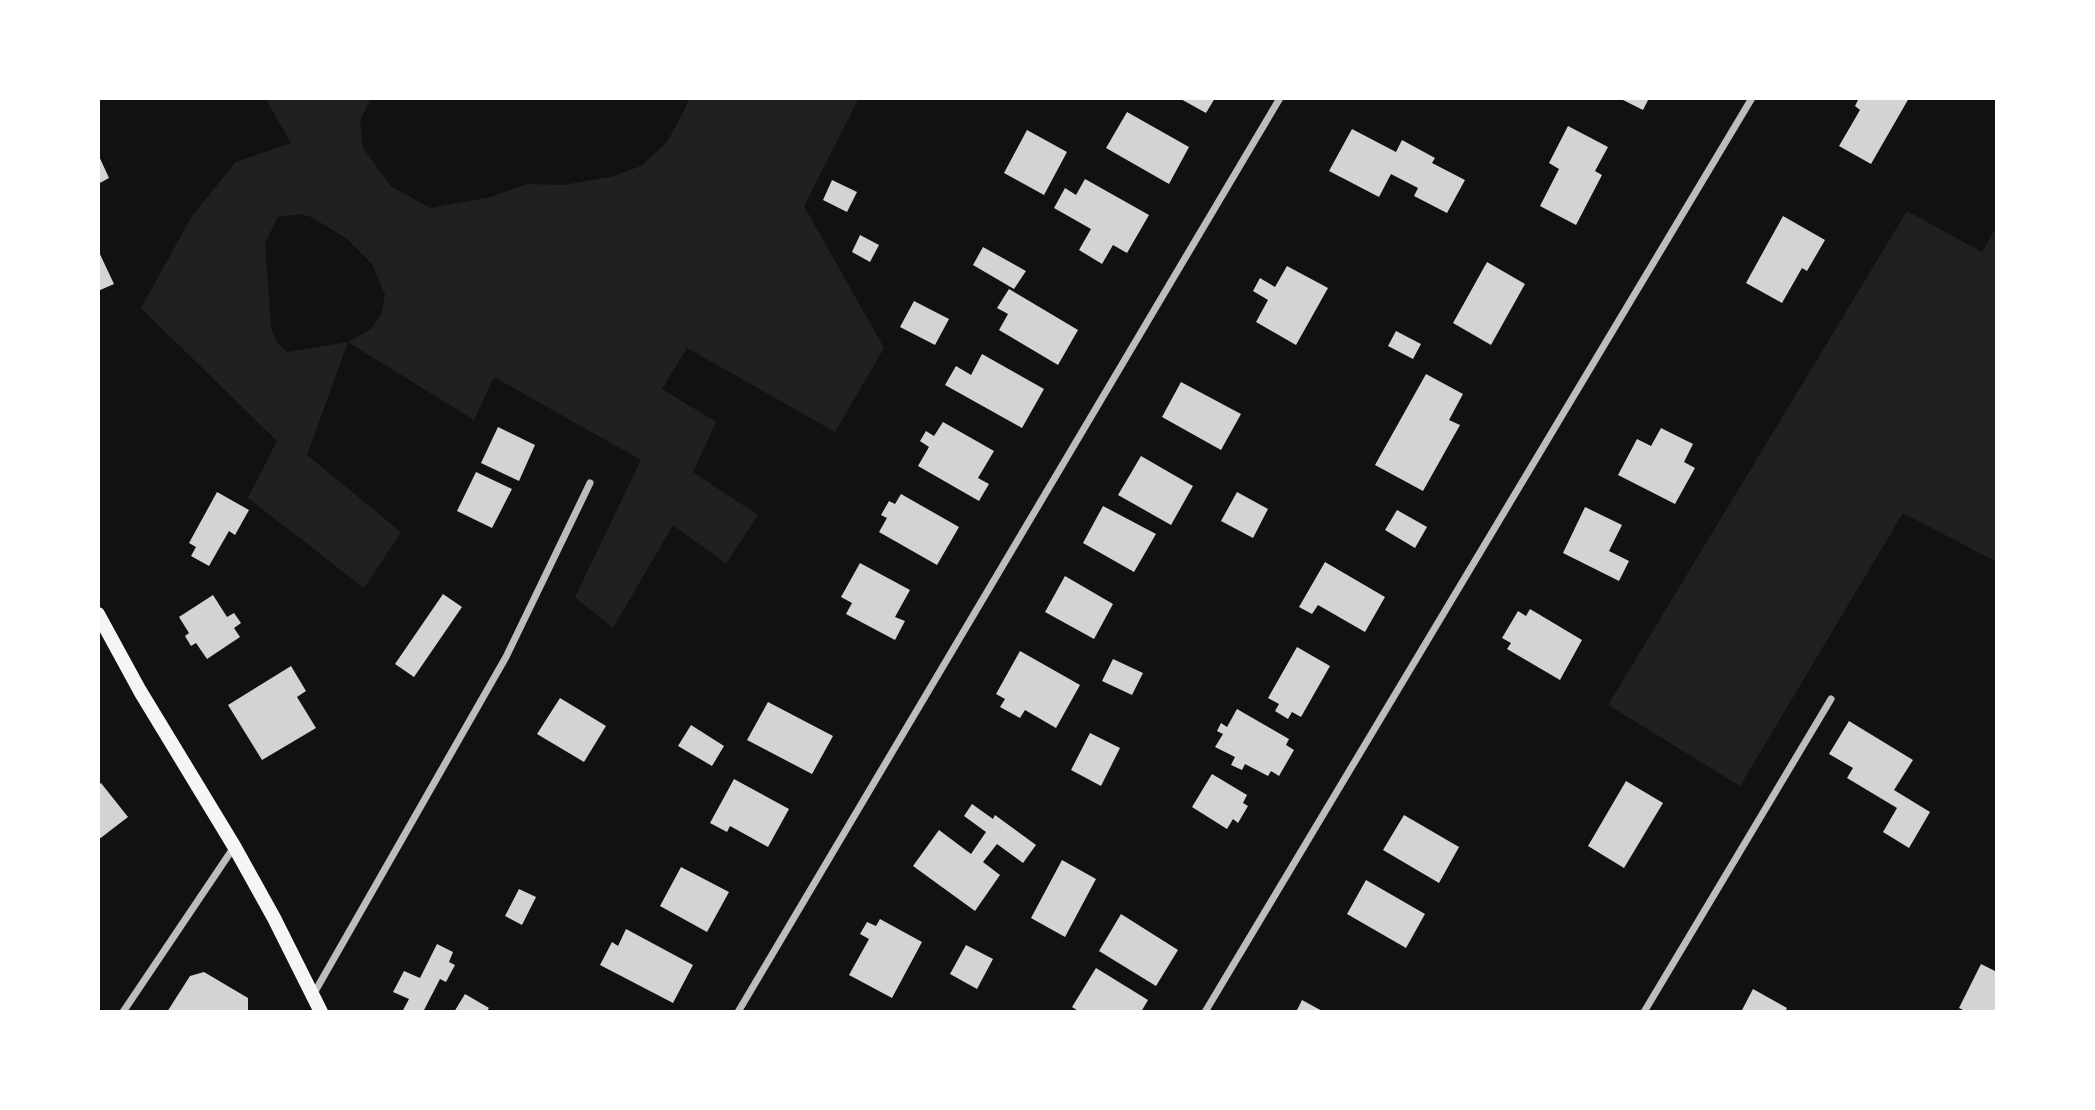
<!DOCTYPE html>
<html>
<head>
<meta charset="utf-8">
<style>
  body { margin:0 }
  #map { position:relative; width:2095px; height:1110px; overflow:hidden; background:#111; font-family:"Roboto Serif",serif }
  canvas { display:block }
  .frame { position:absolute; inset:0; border:100px solid #fff; pointer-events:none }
</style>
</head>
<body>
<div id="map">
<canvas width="2095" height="1110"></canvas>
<div class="frame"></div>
</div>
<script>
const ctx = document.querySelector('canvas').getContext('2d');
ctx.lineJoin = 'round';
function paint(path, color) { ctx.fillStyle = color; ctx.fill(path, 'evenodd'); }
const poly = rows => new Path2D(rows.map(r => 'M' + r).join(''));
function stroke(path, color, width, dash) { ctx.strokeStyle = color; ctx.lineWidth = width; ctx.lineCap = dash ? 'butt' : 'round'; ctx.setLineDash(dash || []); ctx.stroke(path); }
const green = poly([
  [265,98,371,98,360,121,363,148,391,186,430,208,491,197,527,184,564,185,614,176,641,166,667,142,685,109,689,98,859,98,804,206,884,348,835,432,687,348,662,389,716,422,693,472,758,515,726,564,673,525,613,628,575,597,641,460,494,377,474,420,348,342,307,455,401,532,364,588,248,498,277,441,141,308,192,216,236,162,291,143],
  [301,214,311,217,346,238,372,264,385,295,382,312,371,329,348,342,287,352,277,343,271,328,265,243,278,217],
  [1907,211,1982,252,1997,226,1997,562,1903,513,1740,786,1608,705]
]);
const building = poly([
  [1179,98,1215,98,1206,113],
  [1619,98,1649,98,1643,110],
  [1859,98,1909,98,1871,164,1839,146,1860,110,1855,106],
  [1127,112,1189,147,1169,184,1106,148],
  [1568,126,1608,147,1595,171,1602,175,1576,225,1540,206,1559,169,1549,163],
  [1352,129,1396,152,1402,140,1435,158,1432,163,1465,180,1447,213,1414,196,1418,188,1391,174,1379,197,1329,171],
  [1027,130,1067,152,1044,195,1004,173],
  [98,154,109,178,98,184],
  [1085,179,1149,215,1127,253,1113,245,1102,264,1079,250,1091,229,1054,208,1065,188,1076,195],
  [832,180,857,192,847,212,823,200],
  [1783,216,1825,240,1807,271,1802,268,1782,303,1746,283],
  [860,235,879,245,870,262,852,252],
  [983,247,1026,271,1014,289,973,265],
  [98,250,114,284,98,291],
  [1487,262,1525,284,1491,345,1453,323],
  [1287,266,1328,288,1296,345,1256,322,1268,300,1253,291,1260,278,1275,287],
  [1009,289,1078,330,1058,365,999,330,1008,314,997,308],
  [914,301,949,319,935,345,900,327],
  [1396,331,1421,344,1413,359,1388,346],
  [982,354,1044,389,1022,428,945,385,956,366,971,375],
  [1426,374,1463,394,1449,420,1460,425,1423,491,1375,465],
  [1181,382,1241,414,1221,450,1162,417],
  [943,422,994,451,978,478,989,484,979,501,918,466,929,447,920,441,926,431,934,436],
  [498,427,535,445,519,481,481,463],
  [1661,428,1693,444,1684,462,1695,468,1675,504,1618,475,1637,439,1651,446],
  [1141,456,1193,486,1171,525,1118,495],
  [476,472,512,489,492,528,457,511],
  [217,492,249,510,235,535,229,531,209,566,191,556,196,547,189,543],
  [1237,492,1268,509,1253,538,1221,521],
  [901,494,959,527,937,565,879,532,887,518,881,515,889,501,895,504],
  [1103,506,1156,534,1134,572,1083,543],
  [1585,507,1622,525,1609,551,1629,561,1619,581,1563,553],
  [1397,510,1427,527,1415,548,1385,530],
  [1325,562,1385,597,1365,632,1318,605,1312,614,1299,607],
  [860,563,910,590,895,617,905,621,895,640,846,614,852,603,841,597],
  [1065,576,1113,604,1094,639,1045,612],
  [443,594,462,607,414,677,395,664],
  [213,595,227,617,234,613,241,623,234,628,240,637,207,659,196,643,191,646,185,636,189,633,179,617],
  [1530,609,1582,640,1560,680,1507,649,1511,643,1502,638,1518,611,1526,616],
  [1297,647,1330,666,1301,717,1292,712,1288,719,1275,711,1279,704,1268,698],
  [1020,651,1080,685,1056,728,1025,710,1020,718,1000,707,1005,699,996,694],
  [1113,659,1143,673,1132,695,1102,681],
  [291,666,306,691,297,697,316,728,262,760,228,705],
  [560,698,606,726,584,762,537,734],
  [768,702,833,736,812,774,747,740],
  [1237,709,1289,739,1286,745,1294,750,1279,776,1271,771,1268,776,1245,764,1242,770,1231,765,1235,757,1215,747,1223,734,1217,731,1221,723,1227,727],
  [1849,721,1913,760,1894,790,1930,812,1909,848,1883,832,1897,808,1847,778,1853,768,1829,754],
  [691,725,724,746,712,766,678,746],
  [1090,733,1120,748,1101,786,1071,770],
  [1212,774,1247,795,1243,803,1248,806,1238,823,1233,819,1227,829,1192,807],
  [734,779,789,809,768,847,730,826,727,832,710,823],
  [1626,781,1663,803,1624,868,1588,846],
  [101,783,128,817,98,840,98,785],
  [972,804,993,819,995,815,1036,845,1023,863,997,844,983,862,1000,875,975,911,913,866,939,830,971,854,986,832,964,816],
  [1404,815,1459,847,1439,883,1383,850],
  [1062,860,1096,879,1065,937,1031,918],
  [681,867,729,892,707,932,660,906],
  [1366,880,1425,914,1406,948,1347,914],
  [519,889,536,897,522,925,505,916],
  [1121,914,1178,950,1156,986,1099,951],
  [880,919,922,942,892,998,849,975,869,939,860,934,867,922,876,926],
  [626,929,693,965,673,1003,600,965,612,942,618,946],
  [437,944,453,952,449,962,455,965,446,982,440,979,423,1012,402,1012,409,999,393,992,404,971,420,978],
  [966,945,993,959,977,989,950,974],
  [1981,964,1997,972,1997,1012,1967,1012,1959,1008],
  [1096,968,1148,1000,1141,1012,1080,1012,1072,1007],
  [204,972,248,998,248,1012,167,1012,190,976],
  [1753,989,1787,1008,1785,1012,1746,1012,1742,1010],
  [465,994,489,1008,486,1012,454,1012],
  [1302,1000,1324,1012,1296,1012]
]);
const minor = poly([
  [313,995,506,657,590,483],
  [123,1012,234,847],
  [738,1012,1280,98],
  [1205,1012,1752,98],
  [1644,1012,1831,699]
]);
const secondary = poly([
  [98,614,140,691,234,846,274,918,321,1012]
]);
paint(green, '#202020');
paint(building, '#d3d3d3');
stroke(minor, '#bcbcbc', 7);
stroke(secondary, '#f5f5f5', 14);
</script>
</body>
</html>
